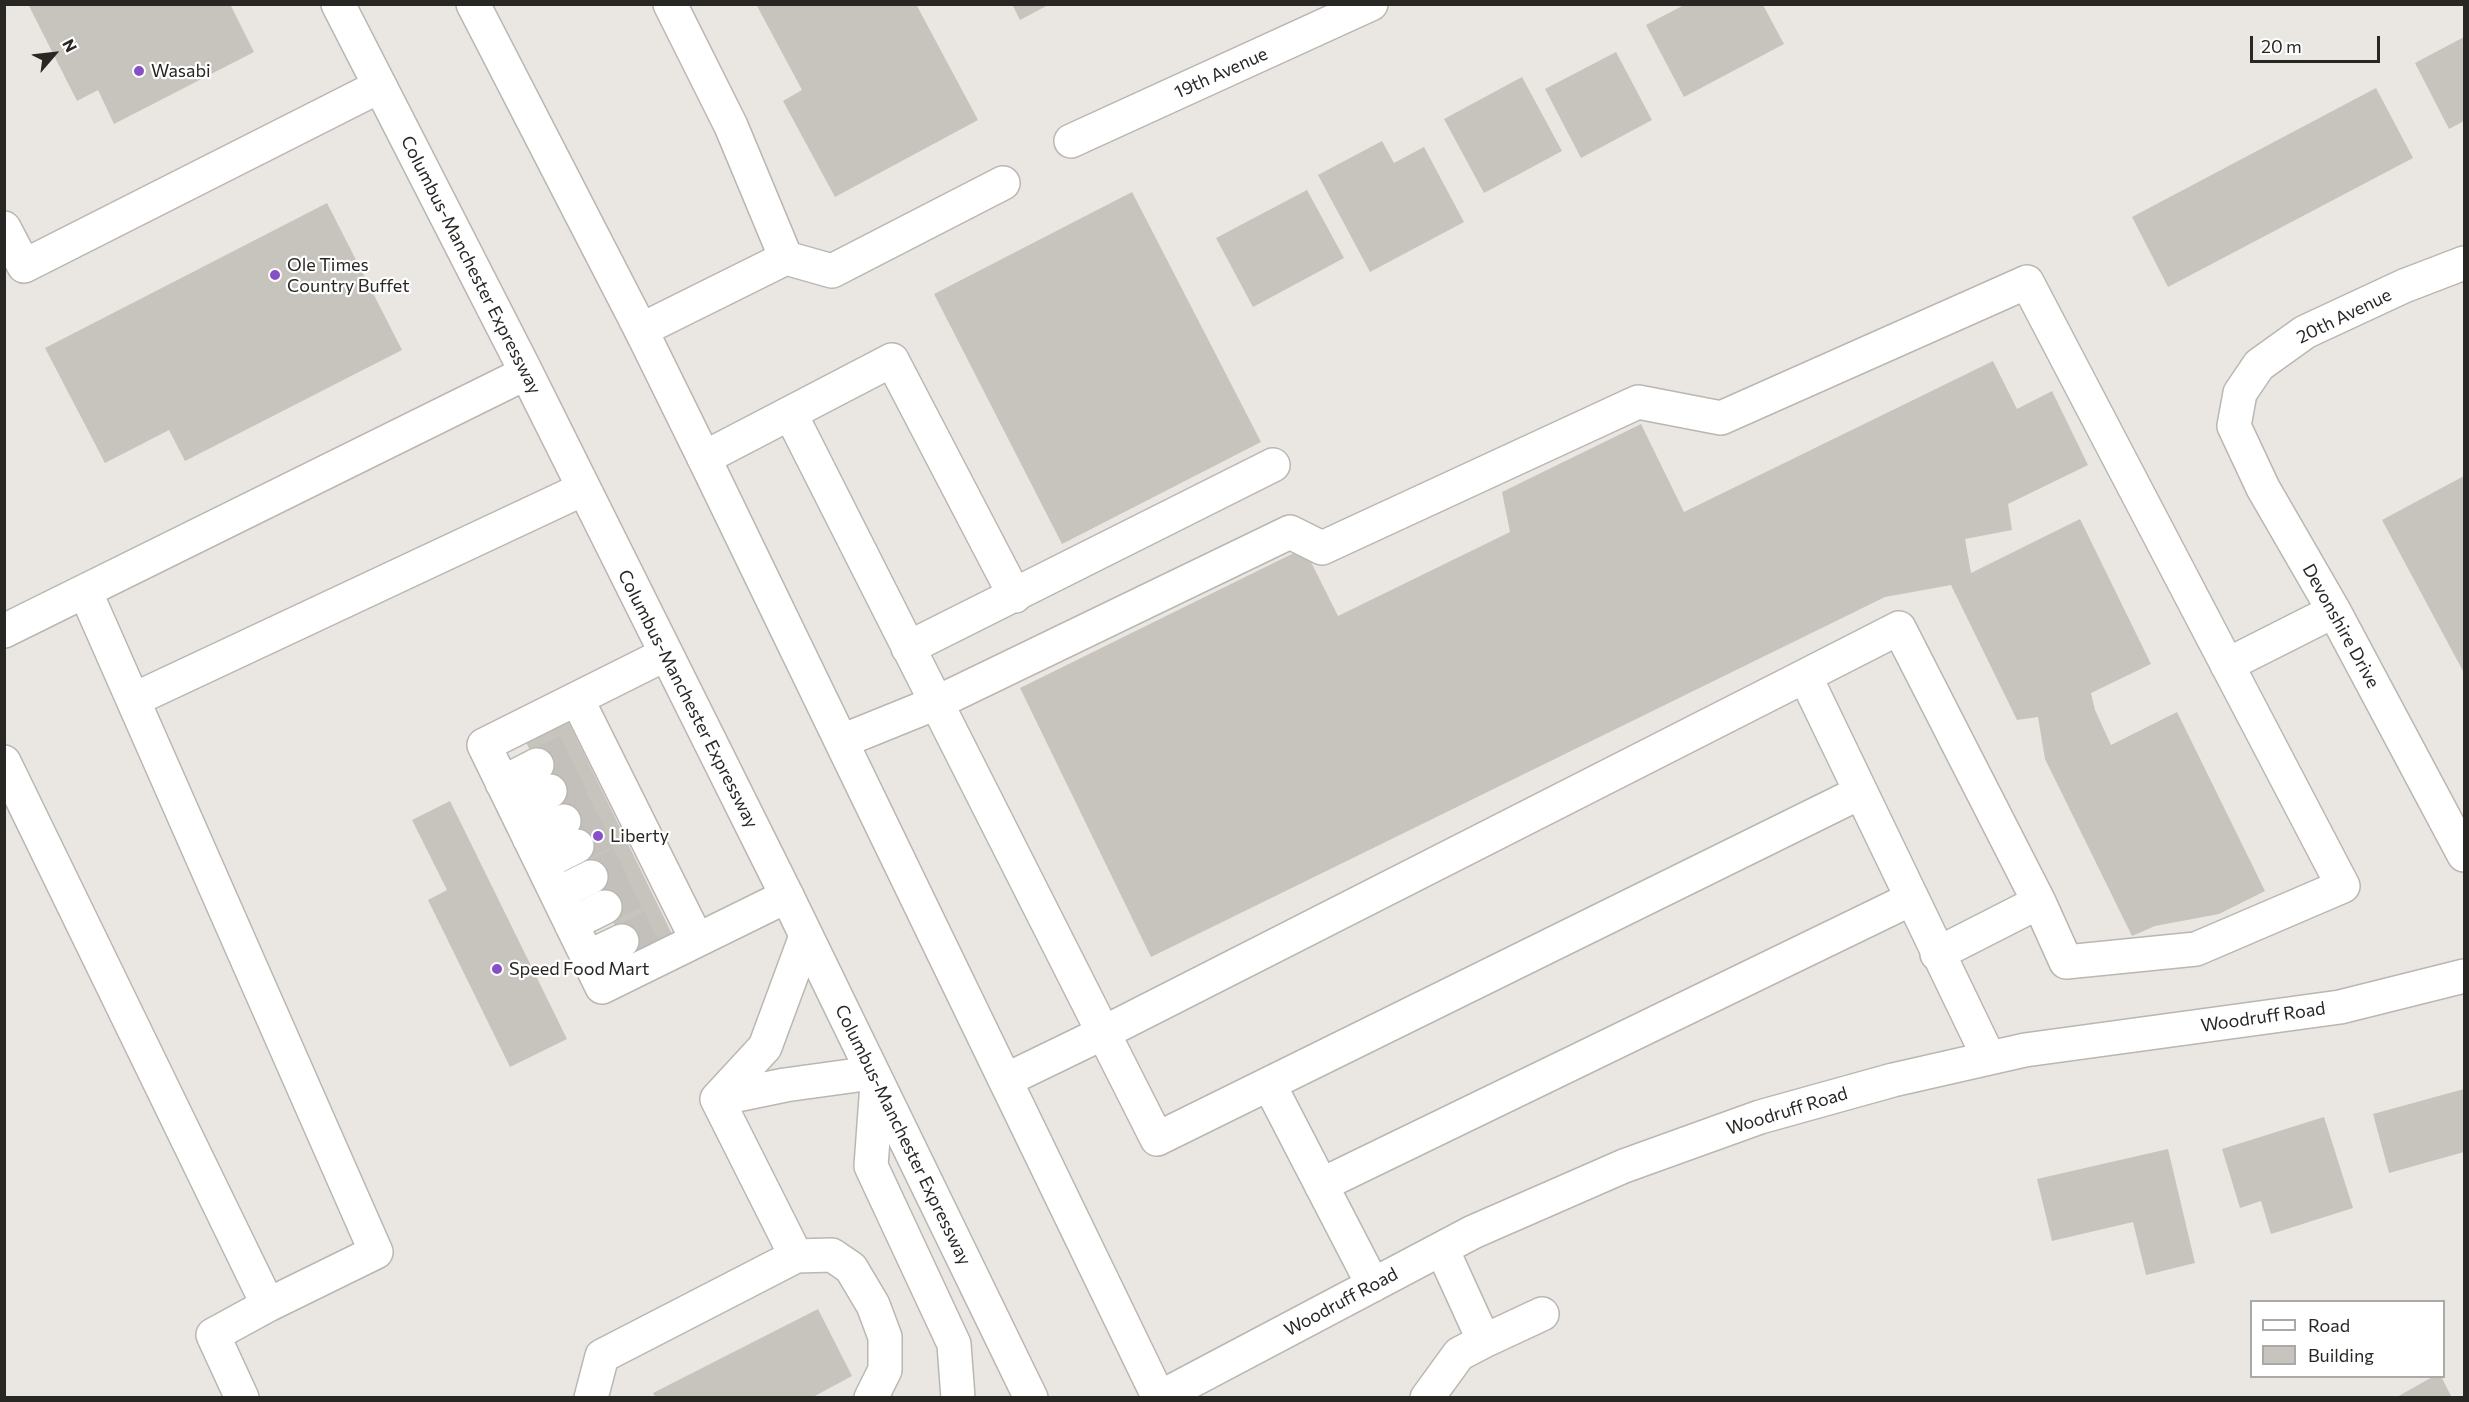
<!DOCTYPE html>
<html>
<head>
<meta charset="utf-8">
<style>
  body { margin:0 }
  #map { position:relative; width:2469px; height:1402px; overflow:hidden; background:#eae6e1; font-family:Commissioner,sans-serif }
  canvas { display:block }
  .frame { position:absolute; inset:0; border:6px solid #282724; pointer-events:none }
  .legend { position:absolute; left:2250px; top:1300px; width:195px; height:78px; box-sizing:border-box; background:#fff; border:2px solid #a9a9a7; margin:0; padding:8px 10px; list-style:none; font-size:18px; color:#282724 }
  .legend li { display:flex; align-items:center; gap:12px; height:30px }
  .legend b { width:30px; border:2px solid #a9a9a7 }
  .north { position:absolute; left:24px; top:24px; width:60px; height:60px; -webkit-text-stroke:4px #fff; paint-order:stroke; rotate:62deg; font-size:16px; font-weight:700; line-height:24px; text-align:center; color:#282724 }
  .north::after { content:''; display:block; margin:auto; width:21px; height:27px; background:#282724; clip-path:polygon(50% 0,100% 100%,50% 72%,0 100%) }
  .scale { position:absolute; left:2250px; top:36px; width:130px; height:27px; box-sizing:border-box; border:3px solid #282724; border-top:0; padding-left:8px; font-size:18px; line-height:21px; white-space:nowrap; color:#282724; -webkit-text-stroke:4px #fff; paint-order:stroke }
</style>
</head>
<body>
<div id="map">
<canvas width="2469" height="1402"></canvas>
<div class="frame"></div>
<ul class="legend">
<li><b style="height:8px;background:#fff"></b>Road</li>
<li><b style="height:16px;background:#c7c4be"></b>Building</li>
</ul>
<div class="north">N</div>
<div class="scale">20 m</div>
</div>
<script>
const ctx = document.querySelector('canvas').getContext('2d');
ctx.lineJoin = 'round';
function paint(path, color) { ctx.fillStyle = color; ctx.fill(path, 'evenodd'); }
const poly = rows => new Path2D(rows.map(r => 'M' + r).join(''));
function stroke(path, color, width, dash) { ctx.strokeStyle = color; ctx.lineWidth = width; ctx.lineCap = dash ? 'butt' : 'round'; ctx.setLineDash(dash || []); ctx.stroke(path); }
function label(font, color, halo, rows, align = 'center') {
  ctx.font = font + ' Commissioner,sans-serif'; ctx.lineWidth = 4.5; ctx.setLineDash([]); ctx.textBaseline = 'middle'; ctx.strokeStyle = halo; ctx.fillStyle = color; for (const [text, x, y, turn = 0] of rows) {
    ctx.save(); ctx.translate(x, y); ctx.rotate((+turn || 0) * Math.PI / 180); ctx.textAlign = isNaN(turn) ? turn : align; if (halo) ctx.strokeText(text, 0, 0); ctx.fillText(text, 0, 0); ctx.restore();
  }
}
const building = poly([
  [28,4,230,4,254,52,114,124,98,90,77,101],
  [756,4,916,4,978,120,835,197,783,101,802,90],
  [1012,4,1050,4,1020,20],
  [1684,5,1763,5,1784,44,1684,97,1646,25],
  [2464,37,2464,121,2449,129,2415,63],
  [1616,52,1652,120,1581,158,1545,89],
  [1522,77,1562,151,1484,193,1444,119],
  [2376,88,2413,158,2168,287,2132,217],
  [1382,141,1394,163,1424,147,1464,222,1370,272,1318,175],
  [1307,190,1344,258,1253,307,1216,238],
  [1132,192,1261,442,1062,544,934,294],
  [327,203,402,350,185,461,169,430,105,463,45,348],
  [1993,361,2017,409,2052,391,2088,465,2008,504,2012,530,1965,539,1971,573,2080,519,2151,664,2091,693,2095,710,2111,745,2177,712,2265,891,2219,914,2155,926,2132,936,2045,759,2038,717,2017,720,1951,585,1885,597,1151,957,1020,688,1304,548,1338,616,1510,532,1502,492,1641,424,1684,512],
  [2464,476,2464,673,2382,520],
  [567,719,673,936,630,957,525,740],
  [450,801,567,1039,510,1067,428,900,447,890,412,820],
  [2464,1089,2464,1152,2389,1173,2373,1114],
  [2324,1117,2353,1208,2271,1234,2261,1201,2240,1208,2222,1149],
  [2168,1149,2195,1263,2146,1275,2133,1222,2052,1241,2037,1179],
  [818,1309,852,1376,811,1398,656,1398,653,1393],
  [2434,1376,2441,1376,2452,1398,2395,1398]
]);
const minorTunnel = poly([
  [537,765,580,744],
  [550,791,592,770],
  [564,821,606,799],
  [577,846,619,825],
  [591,877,633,856],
  [605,907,648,885],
  [622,941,665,920]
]);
const minor = poly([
  [670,4,731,126,786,258],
  [1071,141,1371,4],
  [4,228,24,266,380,86],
  [2464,263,2404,286,2305,332,2259,365,2240,393,2234,426,2263,488,2334,611,2464,855],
  [641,330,786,258,832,271,1003,183],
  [790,413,1157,1139,1859,793],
  [704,458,892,360,1015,596],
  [4,631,526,373],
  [908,648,1273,465],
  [666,654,484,745,602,987,787,896],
  [2227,665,2334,611],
  [1805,676,1899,628,2039,902,1937,954],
  [577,699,697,940],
  [133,700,583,489],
  [842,741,936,703,1290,532,1322,548,1638,402,1721,418,2027,282,2343,886,2196,949,2066,962,2039,902],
  [4,762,268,1305,376,1252,85,591],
  [502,783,537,765],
  [515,809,550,791],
  [529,838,564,821],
  [542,864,577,846],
  [557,894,591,877],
  [571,924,605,907],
  [588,957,622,941],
  [1006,1080,1103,1033,1805,676,1989,1058],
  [1269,1084,1373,1285],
  [717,1099,765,1047,806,936],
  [717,1099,796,1256],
  [717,1099,785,1085,872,1073],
  [1321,1185,1911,899],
  [1484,1341,1542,1314],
  [242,1398,213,1335,268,1305],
  [591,1398,602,1356,796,1256,832,1255,851,1268,873,1305,885,1337,885,1370,871,1398],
  [1159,1398,1473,1232,1624,1166,1760,1117,1893,1080,2025,1050,2340,1007,2464,976],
  [1427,1398,1459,1354,1484,1341,1442,1249]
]);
const major = poly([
  [338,4,522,364,787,896,1031,1398],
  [473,4,641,330,704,458,1159,1398],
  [877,1084,871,1166,954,1344,958,1398]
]);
const markers = [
  [139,71,6,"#8750c7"],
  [275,275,6,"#8750c7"],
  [598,836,6,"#8750c7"],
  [497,969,6,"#8750c7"]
];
const poiNames = [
  ["Wasabi",151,71],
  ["Ole Times",287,265],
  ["Country Buffet",287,286],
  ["Liberty",610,836],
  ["Speed Food Mart",509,969]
];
const streetNames = [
  ["19th Avenue",1221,73,-24],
  ["Columbus-Manchester Expressway",471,265,63],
  ["20th Avenue",2344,316,-26],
  ["Devonshire Drive",2341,626,61],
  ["Columbus-Manchester Expressway",688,699,63],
  ["Woodruff Road",2263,1017,-8],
  ["Woodruff Road",1787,1111,-17],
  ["Columbus-Manchester Expressway",903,1135,64],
  ["Woodruff Road",1341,1302,-28]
];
paint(building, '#c7c4be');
stroke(minorTunnel, '#c3c0bb', 33, [33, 16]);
stroke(minor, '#bab7b2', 36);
stroke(major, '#bab7b2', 36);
stroke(minor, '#fff', 33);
stroke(major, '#fff', 33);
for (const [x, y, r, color] of markers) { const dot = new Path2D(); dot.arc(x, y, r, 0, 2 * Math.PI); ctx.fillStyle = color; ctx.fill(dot); stroke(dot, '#fff', 2); }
label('18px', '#282724', '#fff', poiNames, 'left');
label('18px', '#282724', '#fff', streetNames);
</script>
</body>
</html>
